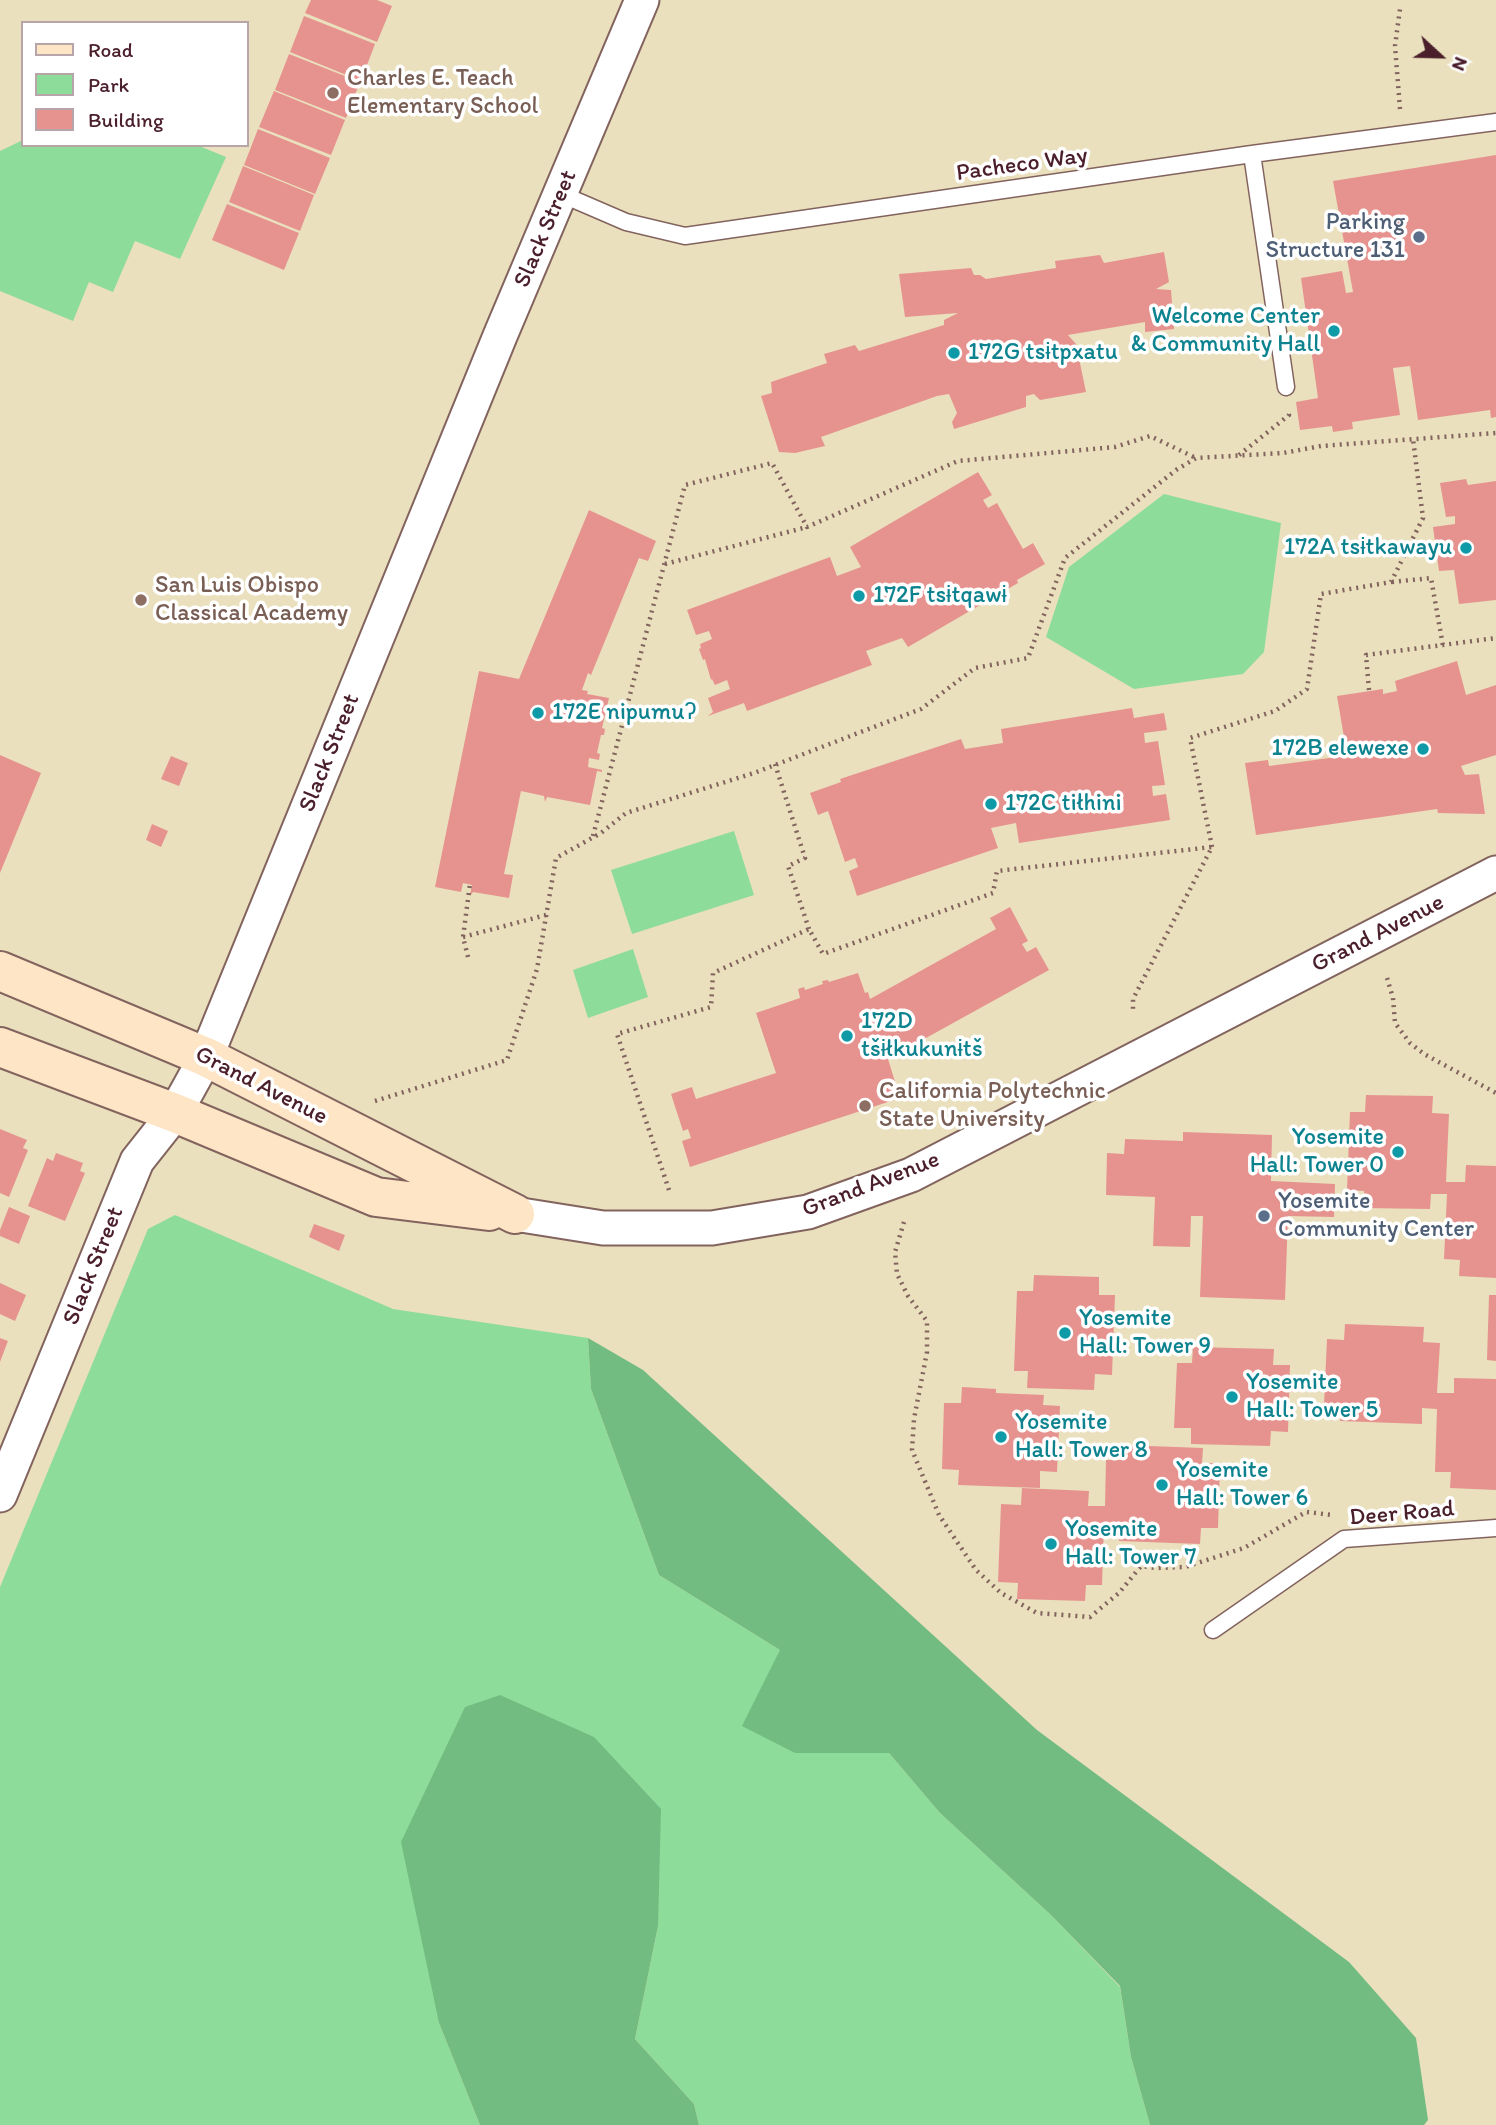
<!DOCTYPE html>
<html>
<head>
<meta charset="utf-8">
<style>
  body { margin:0 }
  #map { position:relative; width:1496px; height:2125px; overflow:hidden; background:#eae0bd; font-family:Itim,sans-serif }
  canvas { display:block }
  .legend { position:absolute; left:21px; top:21px; width:228px; height:126px; box-sizing:border-box; background:#fff; border:2px solid #b7a5aa; margin:0; padding:9px 12px; list-style:none; font-size:21px; color:#4a1f2b }
  .legend li { display:flex; align-items:center; gap:14px; height:35px }
  .legend b { width:35px; border:2px solid #b7a5aa }
  .north { position:absolute; left:1405px; top:21px; width:70px; height:70px; -webkit-text-stroke:5px #fff; paint-order:stroke; rotate:112deg; font-size:19px; font-weight:700; line-height:28px; text-align:center; color:#4a1f2b }
  .north::after { content:''; display:block; margin:auto; width:24px; height:32px; background:#4a1f2b; clip-path:polygon(50% 0,100% 100%,50% 72%,0 100%) }
</style>
</head>
<body>
<div id="map">
<canvas width="1496" height="2125"></canvas>
<ul class="legend">
<li><b style="height:9px;background:#fee5c5"></b>Road</li>
<li><b style="height:19px;background:#8edc9a"></b>Park</li>
<li><b style="height:19px;background:#e6938f"></b>Building</li>
</ul>
<div class="north">N</div>
</div>
<script>
const ctx = document.querySelector('canvas').getContext('2d');
ctx.lineJoin = 'round';
function paint(path, color) { ctx.fillStyle = color; ctx.fill(path, 'evenodd'); }
const poly = rows => new Path2D(rows.map(r => 'M' + r).join(''));
function stroke(path, color, width, dash) { ctx.strokeStyle = color; ctx.lineWidth = width; ctx.lineCap = dash ? 'butt' : 'round'; ctx.setLineDash(dash || []); ctx.stroke(path); }
function label(font, color, halo, rows, align = 'center') {
  ctx.font = font + ' Itim,sans-serif'; ctx.lineWidth = 7; ctx.setLineDash([]); ctx.textBaseline = 'middle'; ctx.strokeStyle = halo; ctx.fillStyle = color; for (const [text, x, y, turn = 0] of rows) {
    ctx.save(); ctx.translate(x, y); ctx.rotate((+turn || 0) * Math.PI / 180); ctx.textAlign = isNaN(turn) ? turn : align; if (halo) ctx.strokeText(text, 0, 0); ctx.fillText(text, 0, 0); ctx.restore();
  }
}
const green = poly([
  [23,140,23,145,197,145,226,157,180,259,135,241,113,292,89,282,73,321,0,291,0,151],
  [1164,494,1281,523,1264,652,1243,674,1134,689,1046,637,1069,567],
  [734,831,754,895,632,934,611,870],
  [633,949,648,997,588,1018,573,970],
  [175,1215,393,1309,588,1338,591,1389,659,1575,780,1650,795,1753,889,1753,940,1813,1051,1915,1120,1987,1131,2057,1150,2125,699,2125,694,2104,635,2039,658,1926,439,2023,480,2125,0,2125,0,1587,148,1229]
]);
const forest = poly([
  [588,1338,643,1370,1037,1730,1349,1962,1416,2038,1428,2120,1424,2125,1150,2125,1131,2057,1120,1986,1051,1915,940,1813,889,1753,795,1753,742,1726,780,1650,659,1575,591,1389],
  [500,1695,594,1737,661,1809,658,1926,635,2039,694,2104,699,2125,480,2125,439,2023,401,1842,465,1707]
]);
const building = poly([
  [311,0,377,0,392,6,377,42,305,13],
  [304,16,375,44,361,81,290,52],
  [289,54,360,82,346,118,275,90],
  [274,91,345,120,331,155,259,127],
  [258,129,330,158,315,194,244,165],
  [1496,155,1496,417,1491,418,1490,410,1418,420,1410,366,1393,368,1400,415,1352,422,1353,429,1333,432,1332,426,1300,430,1296,402,1318,398,1301,278,1342,271,1346,293,1353,292,1333,181],
  [243,166,314,195,300,231,229,202],
  [227,204,299,233,284,270,212,240],
  [1164,252,1169,282,1156,289,1171,290,1174,329,1145,332,1145,322,1068,335,1076,344,1086,392,1040,400,1034,394,1026,396,1026,407,954,429,952,422,957,413,949,394,937,396,821,437,825,446,795,453,779,452,761,396,772,393,771,382,827,363,824,354,855,345,859,351,944,325,944,320,958,313,905,317,899,274,971,268,974,275,980,275,986,279,1056,268,1055,261,1100,255,1104,263],
  [978,472,992,495,983,500,988,508,997,503,1023,549,1033,543,1045,564,1017,580,1018,583,908,647,902,638,866,651,872,665,747,711,744,703,708,716,713,712,708,698,730,689,727,680,715,685,712,679,711,680,705,659,703,660,699,649,701,648,700,644,712,639,709,631,696,635,687,610,830,557,837,576,861,567,850,547],
  [1466,479,1468,485,1496,481,1496,600,1459,604,1454,570,1439,571,1433,527,1455,524,1455,516,1446,517,1440,483],
  [589,510,656,541,648,561,639,558,591,675,588,673,582,690,588,691,587,694,609,698,602,728,605,729,604,735,601,735,597,753,600,754,599,760,589,758,588,767,602,770,602,772,597,771,590,805,547,797,545,802,544,796,521,791,504,874,513,875,509,898,473,892,470,896,472,885,463,883,461,892,435,887,479,671,519,679],
  [1457,661,1466,695,1496,685,1496,755,1461,766,1465,775,1479,774,1485,814,1438,813,1437,809,1256,835,1245,763,1268,760,1269,766,1352,755,1350,742,1345,743,1337,696,1383,689,1383,694,1397,691,1395,681],
  [1132,708,1134,718,1164,713,1167,730,1144,733,1145,743,1158,741,1165,785,1152,786,1153,796,1166,794,1170,820,1019,843,1016,823,991,828,998,848,857,896,849,871,858,867,855,858,845,862,828,811,818,815,810,793,841,782,840,779,961,739,965,749,1003,743,1001,729],
  [0,755,41,773,0,873],
  [171,756,188,763,179,786,161,779],
  [152,824,168,831,161,847,146,840],
  [1010,907,1028,941,1022,944,1027,952,1036,947,1049,970,888,1059,900,1098,690,1167,682,1141,691,1138,688,1129,683,1131,671,1094,692,1087,696,1099,776,1073,756,1013,800,998,798,989,804,987,805,990,823,984,822,981,828,980,829,982,858,973,865,993,868,992,870,999,996,929,990,918],
  [1366,1095,1433,1096,1432,1113,1449,1114,1446,1182,1465,1182,1466,1165,1496,1166,1496,1278,1459,1276,1460,1260,1444,1259,1447,1194,1431,1194,1430,1209,1364,1208,1364,1191,1347,1190,1350,1112,1365,1112],
  [0,1129,27,1140,23,1148,28,1150,9,1197,0,1193],
  [1183,1132,1272,1135,1271,1181,1335,1184,1334,1217,1288,1216,1285,1300,1200,1297,1203,1216,1191,1216,1190,1247,1153,1246,1155,1197,1106,1195,1107,1153,1124,1154,1125,1139,1183,1141],
  [56,1153,83,1163,80,1171,85,1173,65,1221,28,1206,47,1158,53,1161],
  [9,1207,30,1216,19,1244,0,1236,0,1230],
  [314,1224,345,1235,339,1251,309,1237],
  [1034,1275,1099,1277,1099,1295,1115,1295,1112,1375,1095,1374,1094,1390,1027,1388,1028,1371,1014,1371,1017,1291,1033,1291],
  [0,1283,26,1295,15,1321,0,1314],
  [1489,1295,1496,1295,1496,1361,1487,1360],
  [1345,1324,1424,1327,1423,1342,1440,1343,1437,1393,1454,1393,1454,1378,1496,1379,1496,1490,1450,1488,1451,1472,1435,1472,1437,1409,1422,1408,1422,1424,1340,1421,1341,1405,1324,1405,1327,1339,1344,1340],
  [0,1338,8,1341,0,1362],
  [1193,1347,1274,1349,1273,1365,1290,1365,1288,1432,1271,1431,1270,1446,1191,1444,1191,1428,1174,1428,1177,1363,1192,1363],
  [962,1387,996,1389,996,1393,1044,1395,1043,1405,1060,1406,1057,1472,1040,1471,1040,1488,958,1485,959,1470,942,1469,944,1403,961,1403],
  [1122,1445,1203,1448,1202,1463,1220,1463,1218,1528,1201,1528,1200,1544,1119,1541,1120,1525,1104,1525,1102,1585,1086,1585,1085,1601,1017,1599,1018,1583,998,1582,1001,1504,1021,1505,1022,1488,1089,1491,1088,1506,1105,1506,1106,1460,1122,1460]
]);
const path = poly([
  [1400,109,1395,46,1400,9],
  [1239,455,1289,415,1288,410],
  [665,564,807,527],
  [1392,582,1431,578,1443,646],
  [1369,690,1366,655,1496,638],
  [775,764,805,858,788,866,809,929],
  [593,836,685,485,772,463,807,527,958,461,1115,447,1150,436,1196,458],
  [1212,847,1190,738,1275,711,1307,689,1321,594,1391,582,1423,518,1413,439],
  [463,937,546,915],
  [468,957,463,937,470,884],
  [1387,978,1393,998,1395,1023,1410,1043,1424,1054,1496,1093],
  [375,1101,507,1060,537,969,556,858,601,833,626,813,754,773,921,709,975,668,1028,658,1065,558,1176,470,1196,458,1283,453,1321,446,1496,433],
  [669,1190,617,1034,711,1007,713,973,809,929,823,954,993,893,997,871,1212,847,1133,999,1133,1010],
  [904,1222,895,1252,897,1274,908,1296,927,1321,927,1352,914,1419,912,1450,939,1515,976,1570,1001,1593,1037,1613,1090,1617,1119,1593,1141,1566,1156,1568,1185,1567,1244,1548,1306,1512,1333,1515]
]);
const lane = poly([
  [1252,154,1286,387],
  [561,194,626,222,685,236,1252,154,1496,122],
  [1213,1630,1344,1539,1496,1528]
]);
const street = poly([
  [515,1214,603,1228,712,1228,808,1212,911,1175,1496,873],
  [0,1495,137,1161,175,1113,206,1057,500,336,642,0]
]);
const secondary = poly([
  [0,971,206,1057,515,1214],
  [0,1047,175,1113,376,1197,489,1211]
]);
const markers = [
  [333,93,7,"#8d6e63"],
  [1419,237,7,"#5c6f8a"],
  [1334,331,7,"#0f9aa8"],
  [954,353,7,"#0f9aa8"],
  [1466,548,7,"#0f9aa8"],
  [859,596,7,"#0f9aa8"],
  [141,600,7,"#8d6e63"],
  [538,713,7,"#0f9aa8"],
  [1423,749,7,"#0f9aa8"],
  [991,804,7,"#0f9aa8"],
  [847,1036,7,"#0f9aa8"],
  [865,1106,7,"#8d6e63"],
  [1398,1152,7,"#0f9aa8"],
  [1264,1216,7,"#5c6f8a"],
  [1065,1333,7,"#0f9aa8"],
  [1232,1397,7,"#0f9aa8"],
  [1001,1437,7,"#0f9aa8"],
  [1162,1485,7,"#0f9aa8"],
  [1051,1544,7,"#0f9aa8"]
];
const educationNames = [
  ["Charles E. Teach",347,79],
  ["Elementary School",347,107],
  ["San Luis Obispo",155,586],
  ["Classical Academy",155,614],
  ["California Polytechnic",879,1092],
  ["State University",879,1120]
];
const streetNames = [
  ["Pacheco Way",1022,165,-8],
  ["Slack Street",546,229,-67],
  ["Slack Street",330,753,-68],
  ["Grand Avenue",1378,934,-27],
  ["Grand Avenue",261,1086,27],
  ["Grand Avenue",871,1185,-21],
  ["Slack Street",94,1266,-68],
  ["Deer Road",1402,1514,-5]
];
const serviceNames = [
  ["Parking",1405,223],
  ["Structure 131",1405,251],
  ["Yosemite",1278,1202,"left"],
  ["Community Center",1278,1230,"left"]
];
const cultureNames = [
  ["Welcome Center",1320,317,"right"],
  ["& Community Hall",1320,345,"right"],
  ["172G tsɨtpxatu",968,353],
  ["172A tsɨtkawayu",1452,548,"right"],
  ["172F tsɨtqawɨ",873,596],
  ["172E nipumuʔ",552,713],
  ["172B elewexe",1409,749,"right"],
  ["172C tiłhini",1005,804],
  ["172D",861,1022],
  ["tšɨłkukunɨtš",861,1050],
  ["Yosemite",1384,1138,"right"],
  ["Hall: Tower 0",1384,1166,"right"],
  ["Yosemite",1079,1319],
  ["Hall: Tower 9",1079,1347],
  ["Yosemite",1246,1383],
  ["Hall: Tower 5",1246,1411],
  ["Yosemite",1015,1423],
  ["Hall: Tower 8",1015,1451],
  ["Yosemite",1176,1471],
  ["Hall: Tower 6",1176,1499],
  ["Yosemite",1065,1530],
  ["Hall: Tower 7",1065,1558]
];
paint(green, '#8edc9a');
paint(forest, '#72bc82');
paint(building, '#e6938f');
stroke(lane, '#82635e', 19);
stroke(street, '#82635e', 37);
stroke(secondary, '#82635e', 42);
stroke(path, '#82635e', 4.5, [2, 5]);
stroke(lane, '#fff', 16);
stroke(street, '#fff', 33);
stroke(secondary, '#fee5c5', 38);
for (const [x, y, r, color] of markers) { const dot = new Path2D(); dot.arc(x, y, r, 0, 2 * Math.PI); ctx.fillStyle = color; ctx.fill(dot); stroke(dot, '#fff', 2.5); }
label('24px', '#785e54', '#fff', educationNames, 'left');
label('24px', '#4a1f2b', '#fff', streetNames);
label('24px', '#4e5e75', '#fff', serviceNames, 'right');
label('24px', '#0d838f', '#fff', cultureNames, 'left');
</script>
</body>
</html>
